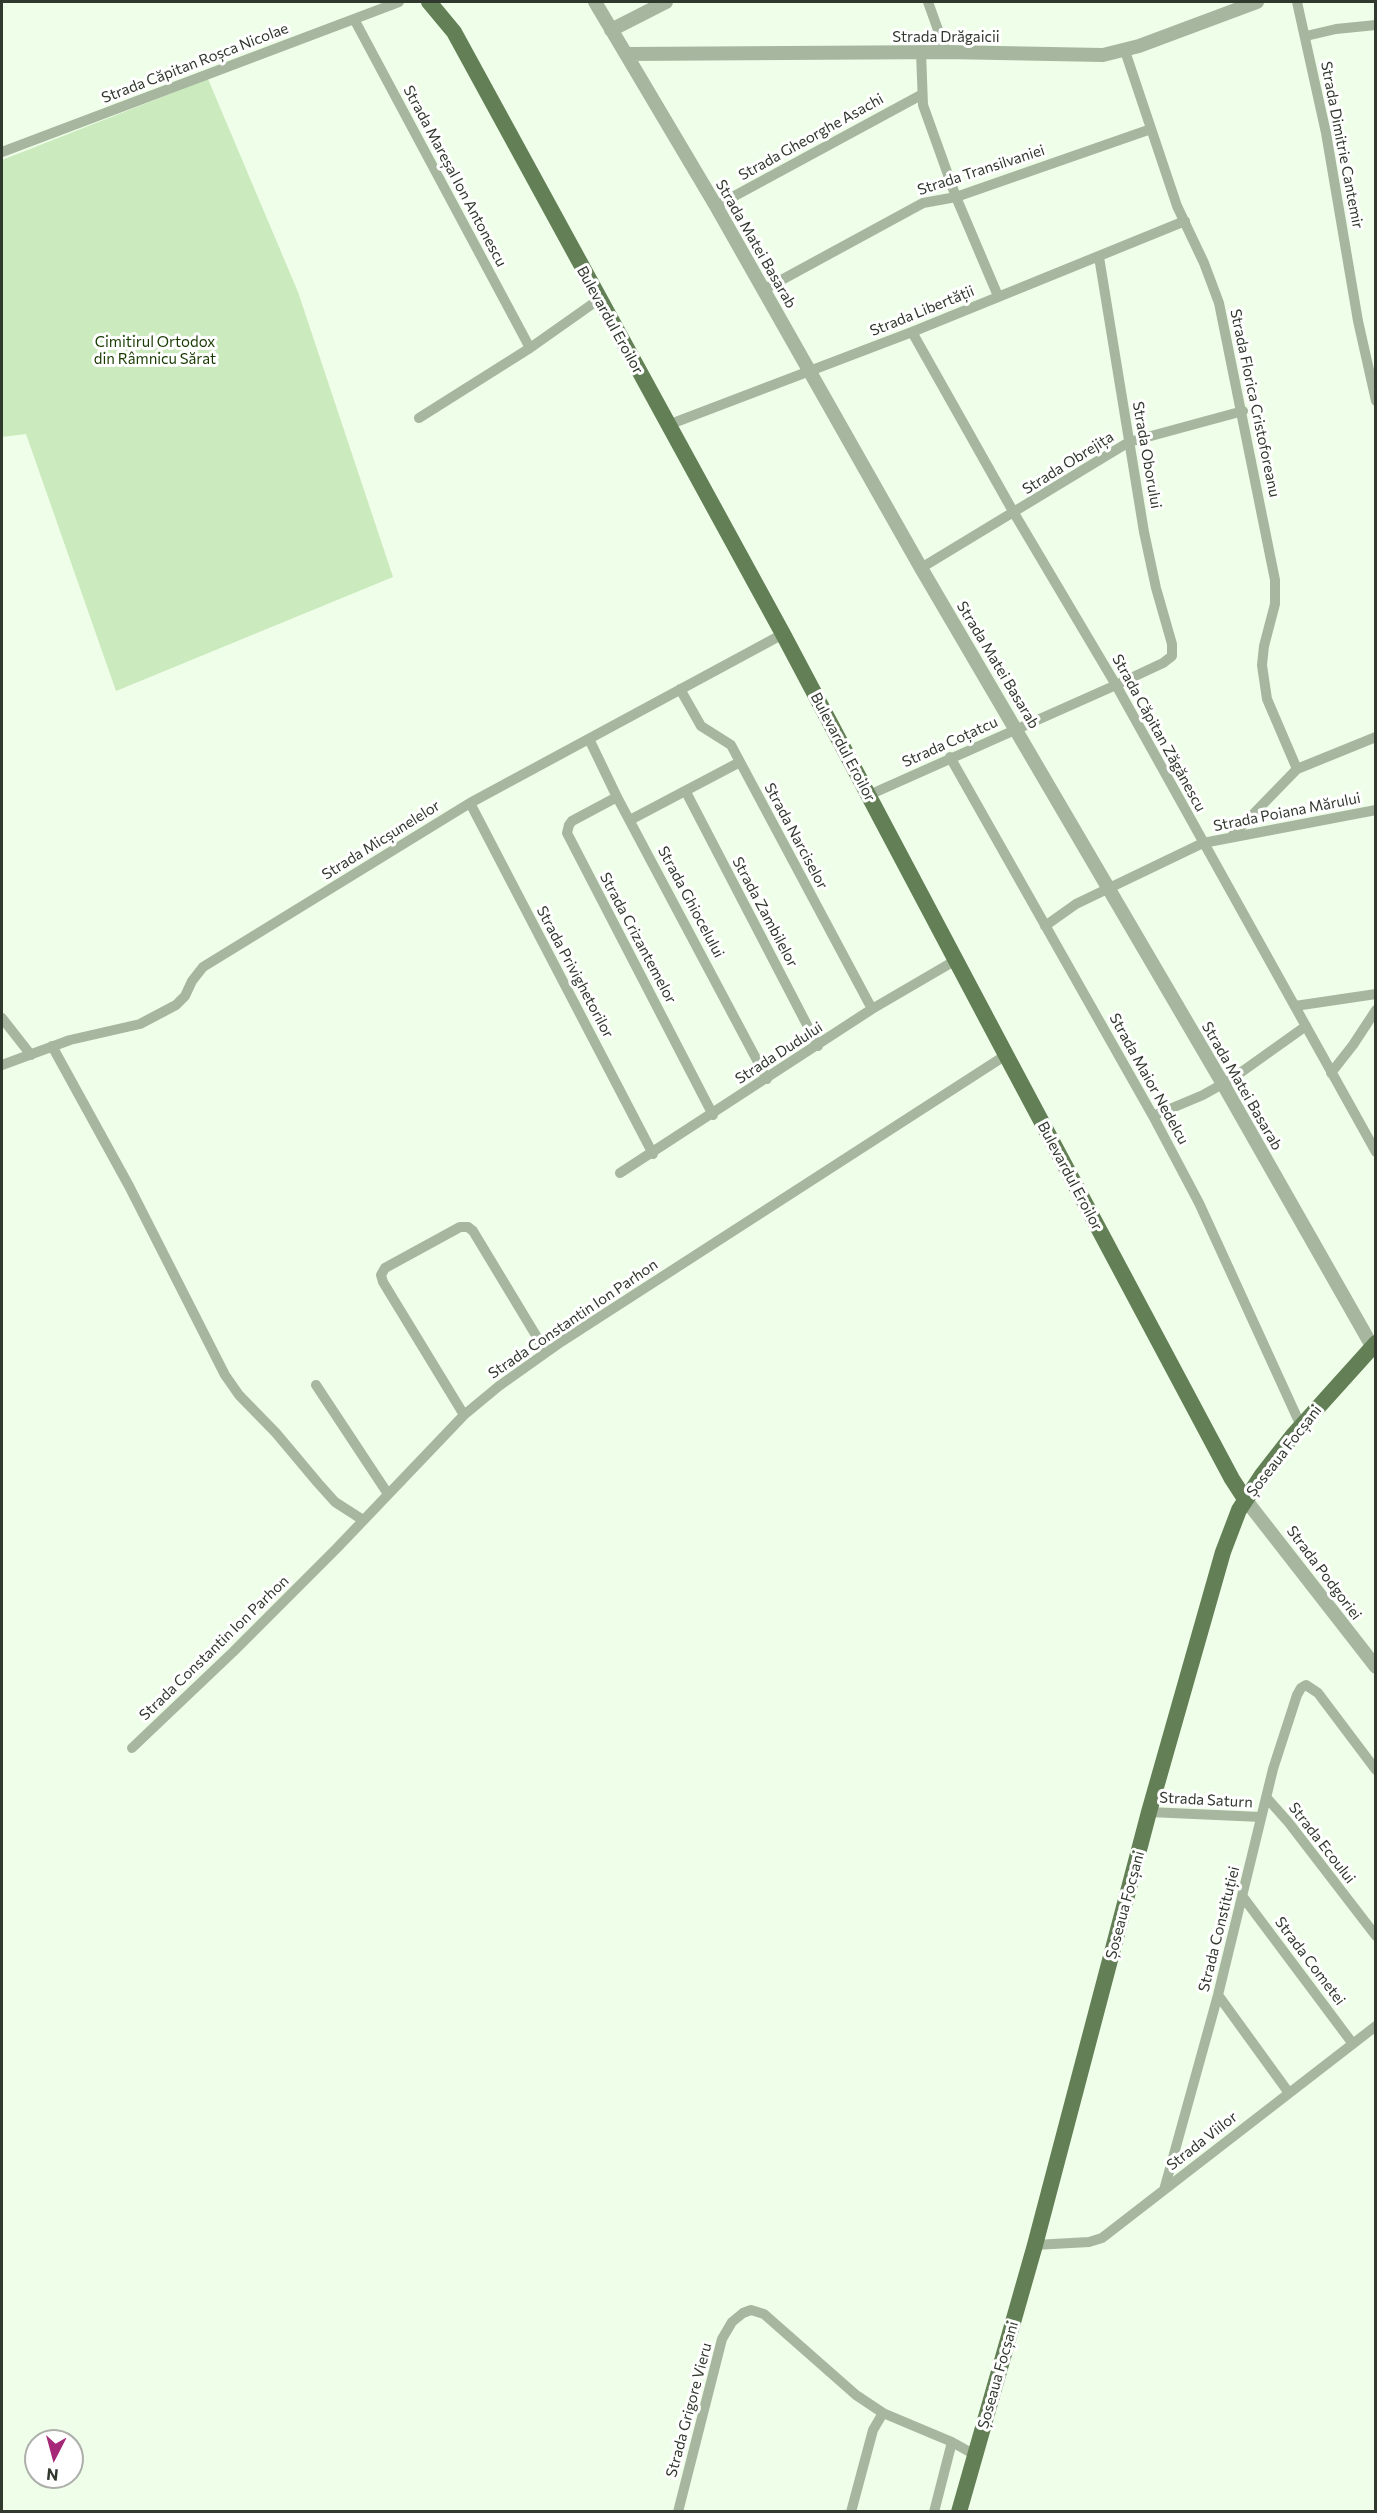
<!DOCTYPE html>
<html>
<head>
<meta charset="utf-8">
<style>
  body { margin:0 }
  #map { position:relative; width:1377px; height:2513px; overflow:hidden; background:#effee9; font-family:Commissioner,sans-serif }
  canvas { display:block }
  .frame { position:absolute; inset:0; border:3px solid #31382e; pointer-events:none }
  .north { position:absolute; left:24px; top:2429px; width:60px; height:60px; box-sizing:border-box; background:#fff; border:2px solid #adafab; border-radius:50%; rotate:186deg; font-size:16px; font-weight:700; line-height:24px; text-align:center; color:#31382e }
  .north::after { content:''; display:block; margin:auto; width:21px; height:27px; background:#a62879; clip-path:polygon(50% 0,100% 100%,50% 72%,0 100%) }
</style>
</head>
<body>
<div id="map">
<canvas width="1377" height="2513"></canvas>
<div class="frame"></div>
<div class="north">N</div>
</div>
<script>
const ctx = document.querySelector('canvas').getContext('2d');
ctx.lineJoin = 'round';
function paint(path, color) { ctx.fillStyle = color; ctx.fill(path, 'evenodd'); }
const poly = rows => new Path2D(rows.map(r => 'M' + r).join(''));
function stroke(path, color, width, dash) { ctx.strokeStyle = color; ctx.lineWidth = width; ctx.lineCap = dash ? 'butt' : 'round'; ctx.setLineDash(dash || []); ctx.stroke(path); }
function label(font, color, halo, rows, align = 'center') {
  ctx.font = font + ' Commissioner,sans-serif'; ctx.lineWidth = 6; ctx.setLineDash([]); ctx.textBaseline = 'middle'; ctx.strokeStyle = halo; ctx.fillStyle = color; for (const [text, x, y, turn = 0] of rows) {
    ctx.save(); ctx.translate(x, y); ctx.rotate((+turn || 0) * Math.PI / 180); ctx.textAlign = isNaN(turn) ? turn : align; if (halo) ctx.strokeText(text, 0, 0); ctx.fillText(text, 0, 0); ctx.restore();
  }
}
const green = poly([
  [208,79,298,292,393,577,116,691,26,434,2,437,2,160]
]);
const minor = poly([
  [928,2,946,52],
  [1297,2,1326,133,1358,321,1376,401],
  [354,19,530,348],
  [1306,36,1336,29,1376,25],
  [1125,51,1177,206,1204,263,1219,303,1275,580,1275,604,1264,646,1262,665,1264,679,1267,699,1297,769],
  [921,52,923,105,956,197,998,296],
  [2,152,399,2],
  [716,206,921,95],
  [763,290,923,203,956,197,1151,129],
  [912,332,1014,513,1116,685,1376,1152],
  [419,418,530,348,598,300],
  [668,425,912,332,1185,221],
  [921,568,1129,442,1243,411],
  [680,689,701,726,731,745,872,1009],
  [589,739,617,797,767,1079],
  [950,757,1153,1116,1199,1203,1301,1426],
  [686,792,818,1046],
  [869,795,1116,685,1163,663,1172,656,1172,644,1156,588,1144,532,1099,257],
  [617,797,572,821,569,825,567,833,713,1115],
  [470,803,653,1154],
  [630,820,740,762],
  [1232,836,1297,769,1376,737],
  [1045,926,1076,904,1203,843,1376,810],
  [1295,1006,1376,994],
  [2,1018,31,1055],
  [52,1046,129,1186,225,1375,239,1395,276,1433,318,1483,335,1502,363,1520],
  [2,1065,70,1040,140,1024,176,1005,185,996,192,981,203,967,470,803,783,634],
  [1331,1073,1353,1045,1376,1010],
  [1153,1116,1203,1095,1233,1078,1306,1026],
  [620,1173,872,1009,956,960],
  [316,1385,388,1494],
  [464,1415,383,1282,381,1275,385,1268,460,1227,468,1227,473,1231,546,1352],
  [132,1748,233,1652,337,1548,464,1415,499,1386,561,1342,1006,1055],
  [1266,1797,1289,1823,1376,1936],
  [1149,1812,1261,1817],
  [1243,1897,1353,2044],
  [1218,1995,1289,2093],
  [1164,2190,1218,1995,1273,1769,1297,1695,1301,1688,1306,1685,1318,1693,1376,1770],
  [1035,2245,1089,2242,1102,2238,1376,2026],
  [678,2512,722,2339,732,2322,743,2313,751,2310,764,2314,856,2395,883,2413,952,2442,975,2455],
  [851,2512,873,2430,883,2413],
  [934,2512,952,2442]
]);
const tertiary = poly([
  [595,2,716,206,921,568,1223,1084,1372,1346],
  [611,30,666,2],
  [626,54,946,52,1103,55,1139,46,1257,2],
  [1245,1499,1376,1667]
]);
const primary = poly([
  [429,2,454,32,783,634,1006,1055,1232,1479,1245,1499],
  [959,2512,1035,2245,1149,1812,1223,1552,1239,1510,1262,1475,1294,1434,1376,1343]
]);
const streetNames = [
  ["Strada Drăgaicii",946,37],
  ["Strada Căpitan Roșca Nicolae",195,63,-21],
  ["Strada Gheorghe Asachi",811,137,-29],
  ["Strada Dimitrie Cantemir",1342,145,79],
  ["Strada Transilvaniei",981,170,-18],
  ["Strada Mareșal Ion Antonescu",455,176,62],
  ["Strada Matei Basarab",756,244,60],
  ["Strada Libertății",922,311,-22],
  ["Bulevardul Eroilor",610,320,61],
  ["Strada Florica Cristoforeanu",1255,403,78],
  ["Strada Oborului",1147,455,80],
  ["Strada Obrejița",1068,463,-32],
  ["Strada Matei Basarab",998,665,59],
  ["Strada Căpitan Zăgănescu",1159,733,61],
  ["Strada Coțatcu",950,742,-24],
  ["Bulevardul Eroilor",843,747,62],
  ["Strada Poiana Mărului",1287,812,-11],
  ["Strada Narciselor",796,836,62],
  ["Strada Micșunelelor",381,840,-32],
  ["Strada Ghiocelului",691,902,62],
  ["Strada Zambilelor",765,912,62],
  ["Strada Crizantemelor",638,938,62],
  ["Strada Privighetorilor",575,972,62],
  ["Strada Dudului",779,1053,-33],
  ["Strada Maior Nedelcu",1149,1079,61],
  ["Strada Matei Basarab",1242,1086,60],
  ["Bulevardul Eroilor",1070,1176,62],
  ["Strada Constantin Ion Parhon",573,1319,-34],
  ["Șoseaua Focșani",1284,1451,-52],
  ["Strada Podgoriei",1324,1573,53],
  ["Strada Constantin Ion Parhon",214,1648,-44],
  ["Strada Saturn",1206,1800,3],
  ["Strada Ecoului",1322,1843,52],
  ["Șoseaua Focșani",1125,1905,-75],
  ["Strada Constituției",1219,1929,-76],
  ["Strada Cometei",1310,1961,53],
  ["Strada Viilor",1202,2141,-38],
  ["Șoseaua Focșani",998,2375,-74],
  ["Strada Grigore Vieru",689,2410,-75]
];
const parkNames = [
  ["Cimitirul Ortodox",155,342],
  ["din Râmnicu Sărat",155,359]
];
paint(green, '#cbeabd');
stroke(minor, '#a7b79f', 10);
stroke(tertiary, '#a7b79f', 14);
stroke(primary, '#637f56', 16);
label('15px', '#31382e', '#fff', streetNames);
label('15px', '#183a02', '#fff', parkNames);
</script>
</body>
</html>
